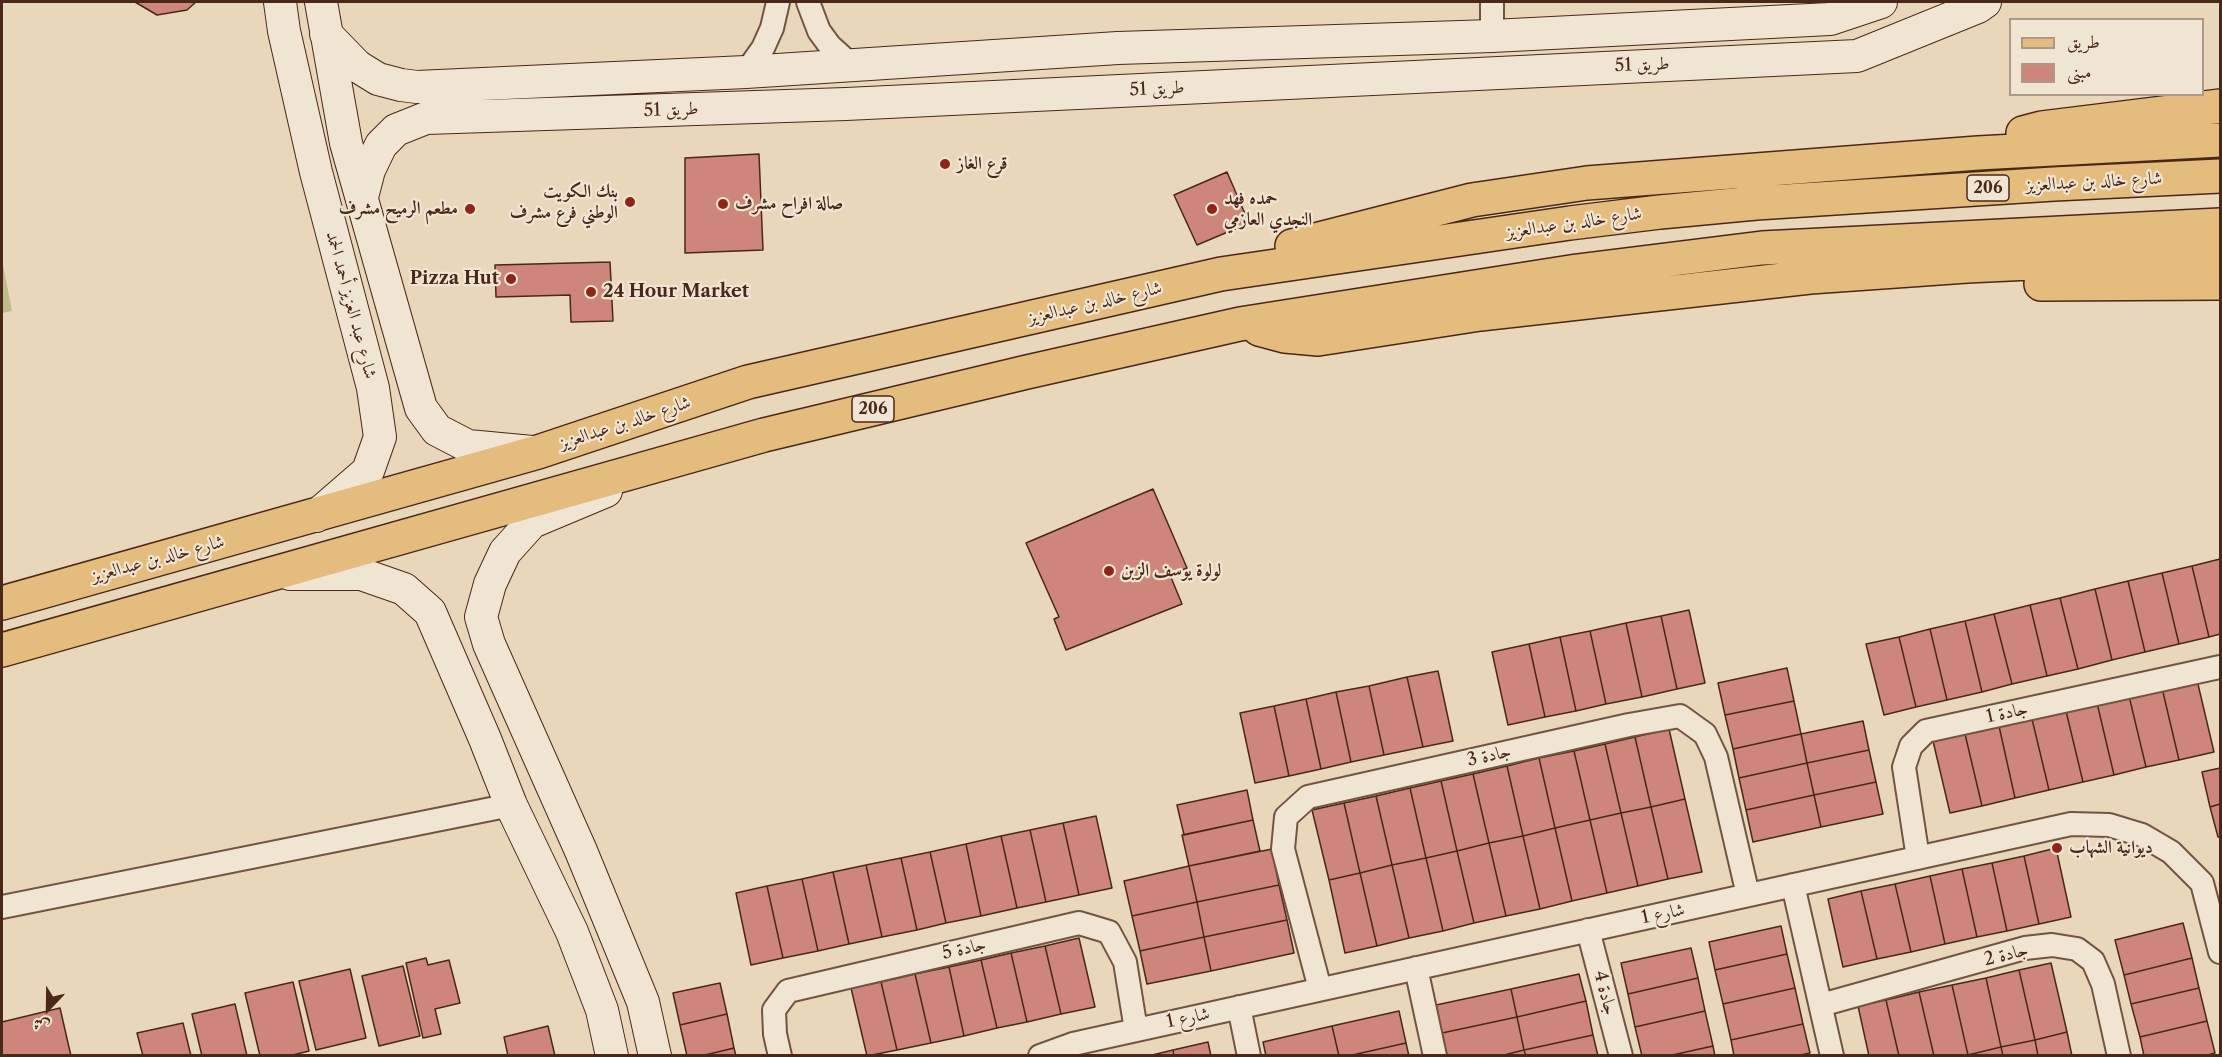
<!DOCTYPE html>
<html>
<head>
<meta charset="utf-8">
<style>
  body { margin:0 }
  #map { position:relative; width:2222px; height:1057px; overflow:hidden; background:#e8d7bb; font-family:"Libre Caslon Text",Amiri,serif }
  canvas { display:block }
  .frame { position:absolute; inset:0; border:3px solid #4a2819; pointer-events:none }
  .legend { position:absolute; left:2009px; top:18px; width:195px; height:78px; box-sizing:border-box; background:#f0e5d3; border:2px solid #ae9989; margin:0; padding:8px 10px; list-style:none; font-size:18px; color:#4a2819 }
  .legend li { display:flex; align-items:center; gap:12px; height:30px }
  .legend b { width:30px; border:2px solid #ae9989 }
  .north { position:absolute; left:18px; top:979px; width:60px; height:60px; -webkit-text-stroke:4px #f0e5d3; paint-order:stroke; rotate:202deg; font-size:16px; font-weight:700; line-height:24px; text-align:center; color:#4a2819 }
  .north::after { content:''; display:block; margin:auto; width:21px; height:27px; background:#4a2819; clip-path:polygon(50% 0,100% 100%,50% 72%,0 100%) }
</style>
</head>
<body>
<div id="map">
<canvas width="2222" height="1057"></canvas>
<div class="frame"></div>
<ul class="legend">
<li><b style="height:8px;background:#e4bc7e"></b>طريق</li>
<li><b style="height:16px;background:#ce857c"></b>مبنى</li>
</ul>
<div class="north">ش</div>
</div>
<script>
const ctx = document.querySelector('canvas').getContext('2d');
ctx.lineJoin = 'round';
function paint(path, color) { ctx.fillStyle = color; ctx.fill(path, 'evenodd'); }
const poly = rows => new Path2D(rows.map(r => 'M' + r).join(''));
function stroke(path, color, width, dash) { ctx.strokeStyle = color; ctx.lineWidth = width; ctx.lineCap = dash ? 'butt' : 'round'; ctx.setLineDash(dash || []); ctx.stroke(path); }
function label(font, color, halo, rows, align = 'center') {
  ctx.font = font + ' "Libre Caslon Text",Amiri,serif'; ctx.lineWidth = 4.5; ctx.setLineDash([]); ctx.textBaseline = 'middle'; ctx.strokeStyle = halo; ctx.fillStyle = color; for (const [text, x, y, turn = 0] of rows) {
    ctx.save(); ctx.translate(x, y); ctx.rotate((+turn || 0) * Math.PI / 180); ctx.textAlign = isNaN(turn) ? turn : align; if (halo) ctx.strokeText(text, 0, 0); ctx.fillText(text, 0, 0); ctx.restore();
  }
}
const green = poly([
  [2,260,12,311,2,313]
]);
const building = poly([
  [135,2,196,2,187,10,157,15,135,2],
  [759,154,763,250,685,253,685,158,759,154],
  [1227,172,1249,223,1197,245,1174,195,1227,172],
  [610,262,613,321,571,322,570,295,496,297,495,265,610,262],
  [1153,489,1187,568,1170,575,1182,604,1066,650,1054,619,1059,617,1026,543,1153,489],
  [2220,559,2220,634,2209,637,2192,566,2220,559],
  [2192,566,2209,637,2179,644,2162,573,2192,566],
  [2162,573,2179,644,2145,652,2128,581,2162,573],
  [2128,581,2145,652,2112,660,2095,589,2128,581],
  [2095,589,2112,660,2078,669,2060,598,2095,589],
  [2060,598,2078,669,2047,676,2030,605,2060,598],
  [2030,605,2047,676,2012,684,1994,614,2030,605],
  [1689,610,1705,683,1677,689,1661,616,1689,610],
  [1994,614,2012,684,1982,692,1965,621,1994,614],
  [1661,616,1677,689,1642,697,1626,623,1661,616],
  [1965,621,1982,692,1947,700,1930,629,1965,621],
  [1626,623,1642,697,1606,704,1590,631,1626,623],
  [1930,629,1947,700,1916,707,1899,637,1930,629],
  [1590,631,1606,704,1576,711,1560,637,1590,631],
  [1560,637,1576,711,1545,717,1529,644,1560,637],
  [1899,637,1916,707,1884,715,1866,644,1899,637],
  [1529,644,1545,717,1508,725,1492,652,1529,644],
  [1787,668,1794,701,1725,715,1718,683,1787,668],
  [1438,671,1453,741,1423,747,1407,677,1438,671],
  [1407,677,1423,747,1384,755,1369,686,1407,677],
  [2197,680,2214,752,2179,760,2162,688,2197,680],
  [1369,686,1384,755,1351,762,1336,692,1369,686],
  [2162,688,2179,760,2146,767,2129,696,2162,688],
  [1336,692,1351,762,1321,769,1306,699,1336,692],
  [2129,696,2146,767,2114,775,2097,703,2129,696],
  [1306,699,1321,769,1289,776,1274,706,1306,699],
  [1794,701,1801,734,1733,749,1725,715,1794,701],
  [2097,703,2114,775,2083,782,2066,711,2097,703],
  [1274,706,1289,776,1255,783,1240,713,1274,706],
  [2066,711,2083,782,2049,790,2032,719,2066,711],
  [2032,719,2049,790,2015,798,1999,726,2032,719],
  [1863,721,1869,750,1807,763,1801,734,1863,721],
  [1999,726,2015,798,1982,806,1965,734,1999,726],
  [1669,729,1685,799,1651,807,1635,737,1669,729],
  [1801,734,1807,763,1739,778,1733,749,1801,734],
  [1965,734,1982,806,1950,813,1933,741,1965,734],
  [1635,737,1651,807,1621,813,1605,744,1635,737],
  [1605,744,1621,813,1590,820,1574,751,1605,744],
  [1869,750,1876,782,1814,795,1807,763,1869,750],
  [1574,751,1590,820,1555,828,1539,758,1574,751],
  [1539,758,1555,828,1523,836,1507,766,1539,758],
  [1807,763,1814,795,1746,810,1739,778,1807,763],
  [1507,766,1523,836,1489,843,1473,774,1507,766],
  [2220,768,2220,804,2210,807,2202,772,2220,768],
  [1473,774,1489,843,1457,851,1441,781,1473,774],
  [1441,781,1457,851,1426,858,1410,788,1441,781],
  [1876,782,1883,814,1821,827,1814,795,1876,782],
  [1410,788,1426,858,1392,865,1376,796,1410,788],
  [1247,790,1253,820,1184,835,1177,805,1247,790],
  [1814,795,1821,827,1753,842,1746,810,1814,795],
  [1376,796,1392,865,1360,873,1344,803,1376,796],
  [1685,799,1702,872,1668,879,1651,807,1685,799],
  [1344,803,1360,873,1329,880,1312,810,1344,803],
  [2220,804,2220,837,2218,837,2210,807,2220,804],
  [1651,807,1668,879,1638,886,1621,813,1651,807],
  [1621,813,1638,886,1607,893,1590,820,1621,813],
  [1096,816,1112,888,1079,895,1063,823,1096,816],
  [1253,820,1260,851,1189,866,1182,835,1253,820],
  [1590,820,1607,893,1572,901,1555,828,1590,820],
  [1063,823,1079,895,1046,902,1030,830,1063,823],
  [1555,828,1572,901,1540,909,1523,836,1555,828],
  [1030,830,1046,902,1017,908,1001,836,1030,830],
  [1001,836,1017,908,981,916,966,844,1001,836],
  [1523,836,1540,909,1506,916,1489,843,1523,836],
  [1489,843,1506,916,1474,923,1457,851,1489,843],
  [966,844,981,916,946,923,930,852,966,844],
  [2056,848,2071,917,2039,924,2024,856,2056,848],
  [1272,849,1279,885,1197,902,1189,866,1272,849],
  [1457,851,1474,923,1443,931,1426,858,1457,851],
  [930,852,946,923,917,930,901,858,930,852],
  [2024,856,2039,924,2007,931,1992,863,2024,856],
  [901,858,917,930,882,937,866,865,901,858],
  [1426,858,1443,931,1409,938,1392,865,1426,858],
  [1992,863,2007,931,1977,937,1962,869,1992,863],
  [866,865,882,937,849,944,833,872,866,865],
  [1392,865,1409,938,1377,946,1360,873,1392,865],
  [1189,866,1197,902,1132,916,1124,881,1189,866],
  [1962,869,1977,937,1945,944,1930,876,1962,869],
  [833,872,849,944,818,951,802,879,833,872],
  [1360,873,1377,946,1345,953,1329,880,1360,873],
  [1930,876,1945,944,1911,952,1895,884,1930,876],
  [802,879,818,951,783,958,767,886,802,879],
  [1895,884,1911,952,1877,959,1861,891,1895,884],
  [1279,885,1287,920,1204,937,1197,902,1279,885],
  [767,886,783,958,751,965,736,893,767,886],
  [1861,891,1877,959,1843,967,1828,899,1861,891],
  [1197,902,1204,937,1140,951,1132,916,1197,902],
  [1287,920,1294,953,1211,971,1204,937,1287,920],
  [2183,923,2192,958,2124,975,2115,940,2183,923],
  [1781,926,1787,954,1715,970,1709,942,1781,926],
  [1204,937,1211,971,1147,984,1140,951,1204,937],
  [1079,938,1095,1007,1061,1014,1045,946,1079,938],
  [1045,946,1061,1014,1027,1022,1011,953,1045,946],
  [1691,948,1698,978,1628,994,1621,963,1691,948],
  [1011,953,1027,1022,997,1028,981,960,1011,953],
  [1787,954,1795,988,1723,1004,1715,970,1787,954],
  [426,958,428,965,449,960,460,1003,435,1009,441,1034,423,1038,406,963,426,958],
  [2192,958,2199,988,2131,1004,2124,975,2192,958],
  [981,960,997,1028,964,1036,949,967,981,960],
  [2051,963,2067,1032,2035,1040,2019,970,2051,963],
  [403,966,420,1036,379,1046,362,976,403,966],
  [949,967,964,1036,931,1043,915,974,949,967],
  [350,969,366,1038,316,1050,299,981,350,969],
  [2019,970,2035,1040,2001,1047,1986,978,2019,970],
  [915,974,931,1043,897,1050,881,982,915,974],
  [1579,974,1586,1001,1517,1017,1511,989,1579,974],
  [1698,978,1705,1011,1635,1027,1628,994,1698,978],
  [1986,978,2001,1047,1968,1055,1952,985,1986,978],
  [293,982,309,1051,289,1056,260,1056,245,993,293,982],
  [881,982,897,1050,867,1056,851,988,881,982],
  [720,983,727,1014,680,1025,673,993,720,983],
  [1952,985,1968,1055,1934,1056,1919,992,1952,985],
  [1795,988,1803,1024,1731,1040,1723,1004,1795,988],
  [2199,988,2207,1021,2140,1037,2131,1004,2199,988],
  [1511,989,1517,1017,1442,1033,1436,1005,1511,989],
  [1919,992,1934,1056,1899,1056,1886,1000,1919,992],
  [1886,1000,1899,1056,1869,1056,1858,1006,1886,1000],
  [1586,1001,1593,1035,1524,1050,1517,1017,1586,1001],
  [235,1004,247,1056,202,1056,192,1014,235,1004],
  [60,1008,71,1056,2,1056,2,1022,60,1008],
  [1399,1011,1406,1043,1348,1056,1339,1056,1332,1026,1399,1011],
  [1705,1011,1713,1046,1668,1056,1642,1056,1635,1027,1705,1011],
  [727,1014,734,1048,701,1056,687,1056,680,1025,727,1014],
  [1517,1017,1524,1050,1500,1056,1447,1056,1442,1033,1517,1017],
  [2207,1021,2215,1053,2204,1056,2144,1056,2140,1037,2207,1021],
  [183,1023,191,1056,143,1056,137,1033,183,1023],
  [1803,1024,1810,1053,1796,1056,1734,1056,1731,1040,1803,1024],
  [548,1026,555,1056,508,1056,504,1037,548,1026],
  [1332,1026,1339,1056,1266,1056,1263,1042,1332,1026],
  [2067,1032,2072,1056,2038,1056,2035,1040,2067,1032],
  [1593,1035,1598,1056,1526,1056,1524,1050,1593,1035],
  [2035,1040,2038,1056,2003,1056,2001,1047,2035,1040],
  [1208,1042,1211,1056,1174,1056,1173,1050,1208,1042],
  [1406,1043,1409,1056,1348,1056,1406,1043],
  [1713,1046,1715,1056,1668,1056,1713,1046],
  [2001,1047,2003,1056,1968,1056,1968,1055,2001,1047],
  [734,1048,736,1056,701,1056,734,1048],
  [1173,1050,1174,1056,1148,1056,1173,1050],
  [1524,1050,1526,1056,1500,1056,1524,1050]
]);
const street = poly([
  [808,2,819,31,830,46,850,64],
  [1492,2,1492,36],
  [746,72,763,48,772,28,778,2],
  [1918,858,1904,767,1911,746,1926,731,2220,667],
  [1793,885,1832,1056],
  [2,907,511,805],
  [1588,930,1621,1056],
  [1416,968,1435,1056],
  [1320,989,1283,849,1286,817,1308,797,1629,725,1680,716,1705,734,1716,757,1748,895],
  [1821,1005,2025,948,2052,945,2077,949,2093,961,2103,984,2119,1056],
  [1239,1007,1249,1056],
  [780,1056,775,1034,774,1010,788,991,1079,923,1109,932,1125,962,1136,1030],
  [1040,1056,1073,1044,2071,824,2109,825,2142,835,2171,852,2202,883,2220,952]
]);
const secondary = poly([
  [280,2,284,31,316,172,373,388,380,437,368,471,316,516],
  [321,2,346,143,421,408,437,430,468,446,532,452],
  [326,34,357,66,378,79,401,85,417,87,746,72,1118,48,1492,36,1830,19,1881,2],
  [362,197,369,170,381,145,396,130,426,118,846,104,1857,56,1978,7,1985,2],
  [606,491,532,522,505,552,490,584,481,617,489,644,581,851,643,1002,655,1056],
  [290,574,361,574,404,589,430,612,485,739,511,805,572,932,602,1010,612,1056]
]);
const primary = poly([
  [2023,133,2042,128,2220,106],
  [1292,246,1472,200,1587,183,1978,153,2220,140],
  [2041,284,2220,283],
  [1259,329,1285,336,1318,339,1480,314,1810,277,1967,266,2220,254],
  [2,603,538,452,748,382,1221,274,1570,223,1660,212,1756,203,2054,184,2220,176],
  [2,650,764,435,1027,372,1240,324,1577,271,1762,248,2220,225]
]);
const markers = [
  [945,164,6,"#8f2418"],
  [630,202,6,"#8f2418"],
  [723,204,6,"#8f2418"],
  [470,209,6,"#8f2418"],
  [1212,209,6,"#8f2418"],
  [511,279,6,"#8f2418"],
  [591,292,6,"#8f2418"],
  [1109,571,6,"#8f2418"],
  [2057,848,6,"#8f2418"]
];
const shields = [
  [1988,188,42],
  [873,409,42]
];
const shieldNames = [
  ["206",1988,188],
  ["206",873,409]
];
const streetNames = [
  ["طريق 51",1642,65,-2],
  ["طريق 51",1157,89,-3],
  ["طريق 51",671,110,-2],
  ["شارع خالد بن عبدالعزيز",2094,182,-3],
  ["شارع خالد بن عبدالعزيز",1574,223,-8],
  ["شارع خالد بن عبدالعزيز",1095,303,-13],
  ["شارع عبد العزيز أحمد الحمد",351,305,75],
  ["شارع خالد بن عبدالعزيز",625,423,-18],
  ["شارع خالد بن عبدالعزيز",158,559,-15],
  ["جادة 1",2007,713,-12],
  ["جادة 3",1489,756,-13],
  ["شارع 1",1663,914,-12],
  ["جادة 5",964,949,-13],
  ["جادة 2",2006,955,-14],
  ["جادة 4",1605,993,75],
  ["شارع 1",1188,1018,-12]
];
const poiNames = [
  ["قرع الغاز",957,164],
  ["بنك الكويت",618,192,"right"],
  ["الوطني فرع مشرف",618,213,"right"],
  ["حمده فهد",1224,199],
  ["النجدي العازمي",1224,220],
  ["صالة افراح مشرف",735,204],
  ["مطعم الرميح مشرف",458,209,"right"],
  ["Pizza Hut",499,279,"right"],
  ["24 Hour Market",603,292],
  ["لولوة يوسف الزبن",1121,571],
  ["ديوانية الشهاب",2069,848]
];
paint(green, '#bebc8b');
paint(building, '#ce857c');
stroke(building, '#4a2819', 1.5);
stroke(street, '#725442', 26);
stroke(secondary, '#4a2819', 34);
stroke(primary, '#4a2819', 36);
stroke(street, '#f0e5d3', 22);
stroke(secondary, '#f0e5d3', 32);
stroke(primary, '#e4bc7e', 33);
for (const [x, y, r, color] of markers) { const dot = new Path2D(); dot.arc(x, y, r, 0, 2 * Math.PI); ctx.fillStyle = color; ctx.fill(dot); stroke(dot, '#f0e5d3', 2); }
for (const [x, y, w] of shields) { const box = new Path2D(); box.roundRect(x - w / 2, y - 13, w, 26, 4.5); ctx.fillStyle = '#f0e5d3'; ctx.fill(box); stroke(box, '#4a2819', 1.5); }
label('bold 16px', '#4a2819', null, shieldNames);
label('18px', '#4a2819', '#f0e5d3', streetNames);
label('bold 18px', '#4a2819', '#f0e5d3', poiNames, 'left');
</script>
</body>
</html>
